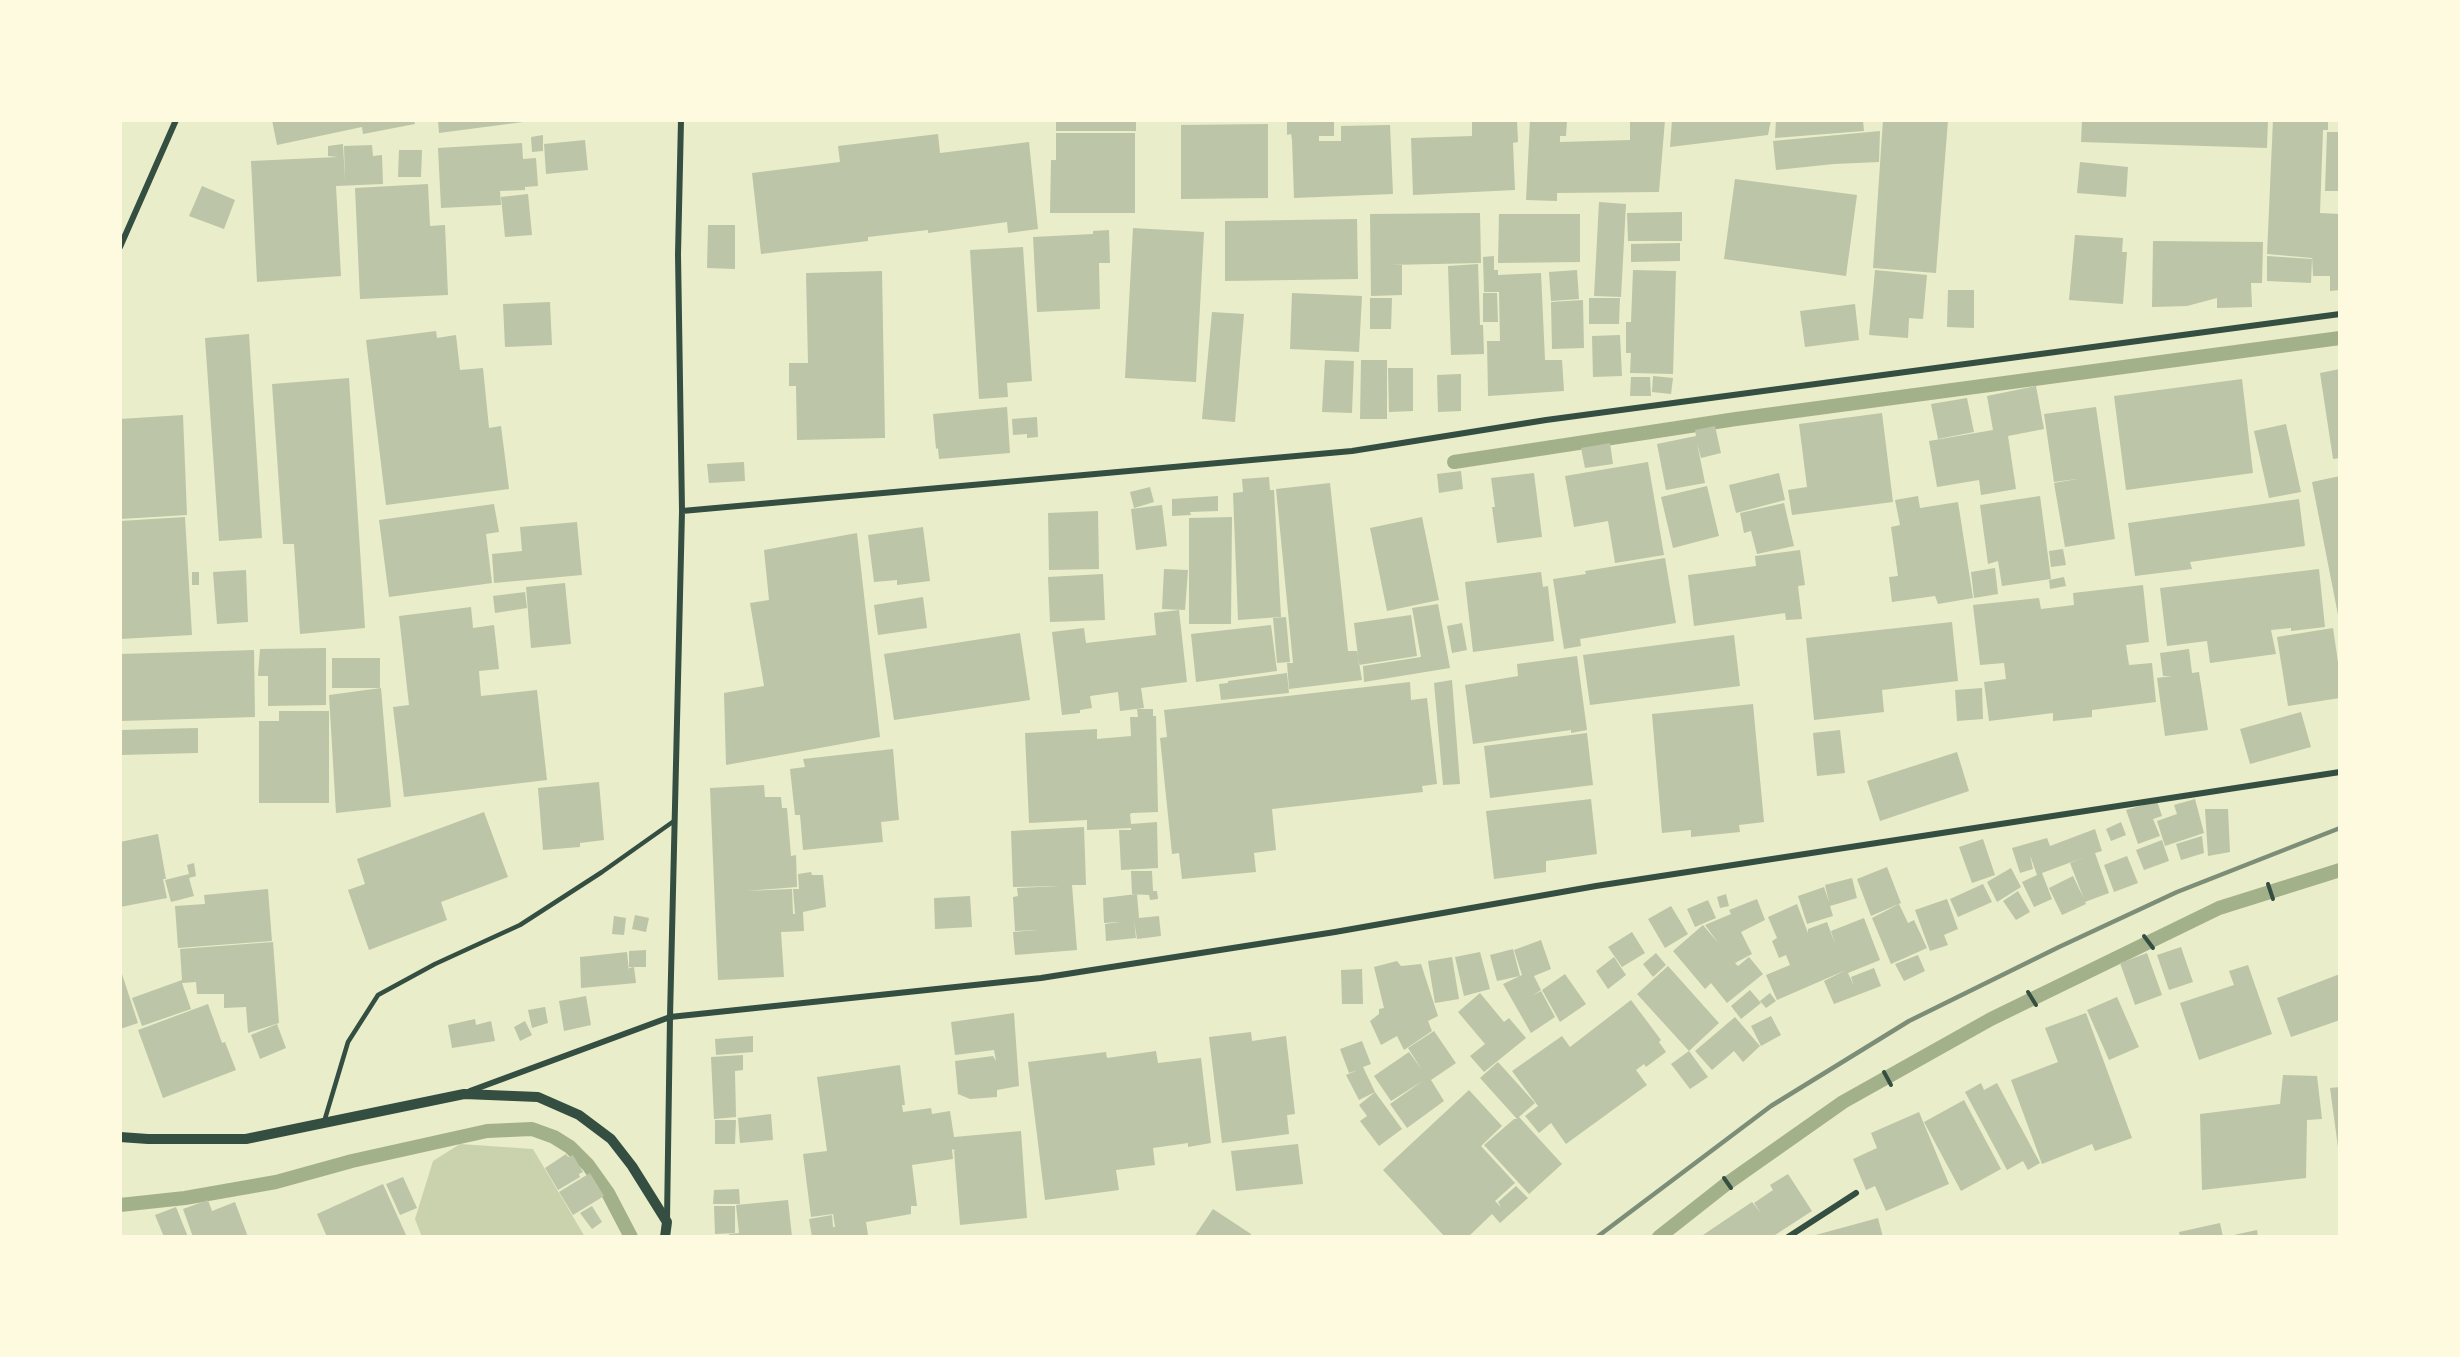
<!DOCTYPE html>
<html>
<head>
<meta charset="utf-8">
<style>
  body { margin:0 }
  #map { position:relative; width:2460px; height:1357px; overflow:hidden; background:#e9edc9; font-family:"Public Sans",sans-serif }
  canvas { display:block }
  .frame { position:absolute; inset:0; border:122px solid #fefae0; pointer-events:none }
</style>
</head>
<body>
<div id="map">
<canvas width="2460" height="1357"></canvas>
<div class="frame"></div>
</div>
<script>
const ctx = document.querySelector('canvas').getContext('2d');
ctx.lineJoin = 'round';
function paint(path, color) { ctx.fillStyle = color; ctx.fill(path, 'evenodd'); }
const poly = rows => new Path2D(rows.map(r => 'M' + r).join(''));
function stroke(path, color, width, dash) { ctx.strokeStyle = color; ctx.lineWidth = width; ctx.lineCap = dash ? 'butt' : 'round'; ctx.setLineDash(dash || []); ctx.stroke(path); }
const green = poly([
  [460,1144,533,1149,585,1237,422,1237,415,1219,433,1161]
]);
const stream = poly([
  [1454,462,1736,419,2340,338],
  [120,1205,185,1198,276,1182,352,1161,487,1131,532,1129,554,1137,570,1147,588,1165,608,1193,631,1237],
  [1659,1237,1725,1185,1843,1102,1991,1019,2219,908,2340,870]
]);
const building = poly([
  [272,120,414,120,415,124,363,134,362,127,277,145],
  [438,120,522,120,523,122,439,133],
  [1056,120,1136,120,1136,131,1056,131],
  [1287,120,1334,120,1334,136,1319,136,1319,141,1341,141,1341,126,1390,125,1393,194,1294,198,1292,140,1291,134,1287,135],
  [1472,120,1517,120,1518,142,1513,143,1515,190,1413,195,1411,138,1472,136],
  [1530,120,1567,120,1566,136,1560,136,1560,142,1630,140,1630,120,1665,120,1659,192,1557,193,1557,201,1526,200],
  [1672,120,1771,120,1768,135,1670,147],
  [1776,120,1855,120,1863,121,1864,131,1775,138],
  [1883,120,1948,120,1936,273,1873,268],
  [2082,120,2268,120,2267,148,2081,142],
  [2273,120,2328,120,2328,130,2323,130,2320,213,2340,214,2340,290,2330,291,2330,276,2313,276,2312,256,2312,258,2267,254],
  [1268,124,1268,198,1181,199,1181,125],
  [1880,131,1879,162,1834,164,1776,170,1773,141],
  [2327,132,2340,132,2340,191,2325,191],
  [1056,133,1135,133,1135,213,1050,213,1051,160,1056,160],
  [938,134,940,153,1029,142,1038,229,1008,233,1007,222,928,233,928,230,868,237,868,241,761,254,752,173,840,162,838,146],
  [543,135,543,151,532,152,531,137],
  [585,140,588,170,546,174,544,144],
  [522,143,523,159,536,158,538,186,525,187,525,190,500,191,501,205,441,208,438,148],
  [343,144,345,181,344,146,372,145,373,156,382,155,383,184,336,186,341,276,257,282,251,161,338,157,328,156,328,146],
  [399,150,422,150,421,177,398,177],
  [2080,162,2128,167,2126,197,2077,193],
  [1735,179,1857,195,1846,276,1724,259],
  [428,184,430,226,445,225,448,295,360,299,355,188],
  [202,186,235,200,224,229,189,216],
  [528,194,532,235,505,237,501,197],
  [1599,202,1626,204,1621,297,1594,296],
  [1682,212,1682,241,1628,241,1627,213],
  [1480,213,1481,263,1388,265,1402,265,1402,295,1371,296,1370,214],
  [1499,214,1580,214,1580,262,1498,263],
  [1357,219,1358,279,1225,281,1225,221],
  [708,225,735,225,735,269,707,268],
  [1133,228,1204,232,1196,382,1125,378],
  [1109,230,1110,263,1099,263,1100,309,1037,312,1033,237,1093,234,1093,231],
  [2075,235,2123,238,2122,252,2127,252,2123,304,2069,300],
  [2153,241,2263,242,2262,283,2251,283,2252,307,2217,308,2217,298,2187,306,2152,307],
  [1680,243,1680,261,1631,262,1631,244],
  [1023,247,1032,381,1007,383,1008,397,979,399,970,250],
  [1494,256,1494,270,1498,270,1498,275,1541,273,1545,360,1562,360,1564,391,1488,396,1487,341,1500,341,1499,292,1484,292,1483,257],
  [2267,256,2312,259,2311,283,2267,281],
  [1478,264,1480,325,1483,325,1484,354,1451,355,1448,266],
  [1577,270,1579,299,1551,301,1549,272],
  [1633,270,1676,271,1673,374,1630,373,1631,353,1626,353,1626,322,1631,322],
  [1875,270,1927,275,1923,319,1909,318,1908,338,1869,335],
  [882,271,885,438,797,440,796,386,789,386,789,363,808,363,806,273],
  [1948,290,1974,290,1974,328,1947,327],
  [1292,293,1362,296,1359,352,1290,349],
  [1483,293,1497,293,1498,322,1483,322],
  [1370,298,1392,298,1391,329,1370,329],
  [1589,298,1620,298,1619,324,1589,324],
  [1583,300,1584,348,1552,349,1551,302],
  [550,302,552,345,505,347,503,304],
  [1855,304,1859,340,1805,347,1800,311],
  [1212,312,1244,314,1235,422,1202,419],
  [436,331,437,338,456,335,460,370,483,368,489,428,501,426,509,489,386,505,366,340],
  [249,334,262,538,219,541,205,338],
  [1620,335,1622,376,1593,377,1592,336],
  [1325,360,1354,361,1352,413,1322,412],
  [1361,360,1387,360,1387,419,1360,419],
  [1388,368,1413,368,1413,411,1389,412],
  [2340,369,2340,458,2333,459,2320,373],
  [1461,374,1461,411,1438,412,1437,375],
  [1653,376,1673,378,1671,394,1652,392],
  [1631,377,1650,377,1651,396,1630,396],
  [349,378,365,628,300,634,294,544,283,544,272,384],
  [2242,379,2253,473,2126,490,2114,396],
  [2036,386,2044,429,2008,436,2016,489,1981,495,1979,480,1937,487,1929,441,1993,430,1987,396],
  [1967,398,1974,432,1938,439,1931,404],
  [1007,407,1010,453,939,459,938,448,936,449,933,414],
  [2096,407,2115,539,2065,547,2054,483,2077,479,2054,482,2044,414],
  [1882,413,1893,502,1792,515,1788,490,1807,487,1799,424],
  [183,415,187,515,120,519,120,419],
  [1037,417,1038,437,1027,438,1027,434,1013,435,1012,419],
  [2286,424,2301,492,2269,498,2254,431],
  [1715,426,1721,453,1701,458,1697,443,1705,483,1666,490,1657,444,1696,436,1695,430],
  [1610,443,1613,464,1585,468,1581,448],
  [744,462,745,481,709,483,707,464],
  [1648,462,1664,555,1615,563,1608,521,1574,527,1565,476],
  [1461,471,1463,489,1439,493,1437,474],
  [1534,473,1542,537,1497,543,1492,507,1495,507,1491,478],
  [1779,473,1785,500,1736,513,1729,485],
  [2340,476,2340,620,2339,620,2312,482],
  [1269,477,1270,490,1274,490,1281,617,1238,620,1233,493,1243,492,1242,479],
  [1330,483,1348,651,1357,651,1362,680,1289,689,1287,663,1293,663,1276,489],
  [1707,486,1719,536,1673,548,1661,497],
  [1150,487,1154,502,1134,508,1130,492],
  [1218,496,1218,511,1190,512,1191,515,1172,516,1172,499],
  [1918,496,1920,508,1958,502,1973,598,1938,604,1935,596,1892,602,1889,577,1898,576,1891,527,1900,525,1895,500],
  [2040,496,2051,579,2002,586,1998,561,1988,564,1980,505],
  [2299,499,2305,546,2190,562,2192,569,2135,576,2128,523],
  [1784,503,1794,546,1757,554,1751,531,1744,533,1740,513],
  [494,504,499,532,486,534,492,583,389,597,379,520],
  [1162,505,1167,546,1136,550,1131,509],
  [1098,511,1099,569,1049,570,1048,513],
  [185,517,192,635,120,639,120,521],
  [1232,517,1231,624,1189,624,1189,518],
  [1422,517,1439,600,1387,611,1370,528],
  [577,522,582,575,494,583,492,554,522,551,520,527],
  [923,527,930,581,897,585,897,580,874,582,868,535],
  [857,533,880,737,726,765,724,693,764,686,750,603,769,600,764,550],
  [2063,549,2066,565,2051,567,2049,551],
  [1800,550,1805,585,1798,586,1802,619,1786,620,1785,613,1694,626,1688,575,1756,566,1755,556],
  [1665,558,1676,623,1580,639,1581,646,1564,649,1553,579,1586,574,1585,571],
  [1995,568,1998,594,1974,598,1971,572],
  [1164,569,1188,570,1185,610,1162,609],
  [2319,569,2325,627,2291,631,2291,628,2271,630,2276,654,2210,663,2207,641,2167,646,2160,588],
  [246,570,248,622,217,624,213,572],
  [192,572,199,572,199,585,192,585],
  [1541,572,1543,587,1548,586,1554,641,1473,652,1465,582],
  [1103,574,1105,620,1050,622,1048,577],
  [2064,577,2066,586,2050,589,2049,580],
  [565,583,571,644,531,648,526,587],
  [2143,585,2149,642,2126,645,2129,665,2152,663,2156,702,2092,710,2092,717,2053,721,2053,713,1989,721,1984,682,2006,679,2004,663,1980,665,1973,605,2039,598,2041,609,2074,605,2073,593],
  [525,592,527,608,495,613,493,596],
  [923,597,927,628,878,635,874,605],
  [1438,604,1450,668,1364,682,1363,666,1421,657,1412,608],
  [471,607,473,628,494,625,499,669,479,671,481,696,537,690,547,780,404,797,393,707,409,705,399,616],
  [1179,610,1187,682,1141,688,1144,708,1120,711,1118,692,1090,696,1092,708,1080,710,1080,713,1062,715,1052,632,1084,628,1086,643,1156,635,1154,613],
  [1411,615,1417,656,1359,665,1354,623],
  [1286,617,1290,662,1277,663,1273,618],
  [1952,622,1958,681,1882,690,1884,712,1814,720,1806,638],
  [1462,623,1467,650,1452,653,1447,626],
  [1271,625,1277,671,1196,682,1191,634],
  [2333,628,2340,676,2340,698,2288,706,2277,637],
  [1020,633,1030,700,894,720,884,654],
  [1734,635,1740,686,1590,705,1583,655],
  [326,648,326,705,268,706,268,676,258,676,260,649],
  [2189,649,2192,673,2199,672,2208,730,2165,736,2157,678,2172,676,2163,676,2160,653],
  [254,650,255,717,120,721,120,654],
  [1577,656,1587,730,1571,733,1571,730,1473,744,1465,685,1518,676,1517,664],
  [332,658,380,658,380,688,332,688],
  [1287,673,1289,693,1221,700,1219,684,1228,683,1228,681],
  [1452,680,1460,784,1443,785,1434,683],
  [1410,682,1411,700,1427,698,1437,784,1422,786,1423,792,1272,809,1276,850,1254,853,1256,872,1182,879,1179,853,1172,854,1160,738,1167,737,1164,710],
  [381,688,391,807,336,813,329,695],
  [1982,688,1983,719,1957,721,1955,690],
  [1753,704,1764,822,1739,825,1740,832,1691,837,1691,830,1662,833,1652,714],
  [1137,709,1153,709,1153,716,1156,716,1158,812,1132,813,1130,814,1131,824,1157,822,1158,868,1121,870,1119,830,1131,830,1131,828,1087,830,1087,820,1029,823,1025,733,1097,729,1097,739,1131,736,1130,717,1138,717],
  [279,711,329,711,329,803,259,803,259,721,279,721],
  [2301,712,2311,747,2250,764,2240,729],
  [198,728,198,753,120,755,120,730],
  [1840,730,1845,773,1817,776,1813,733],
  [1587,733,1593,785,1490,798,1484,746],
  [893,749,899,820,881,822,883,842,803,850,800,815,795,815,790,769,805,767,803,759],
  [1957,752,1969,791,1880,821,1867,781],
  [599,782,604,840,580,843,580,847,543,850,538,788],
  [764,785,765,797,781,797,782,808,787,808,791,856,796,855,797,887,746,891,792,889,793,914,795,914,793,889,799,889,798,874,811,872,812,875,823,875,826,907,803,912,804,931,781,932,784,977,718,980,710,788],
  [1591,799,1597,854,1546,861,1546,872,1494,879,1486,811],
  [2195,799,2204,833,2165,846,2157,821,2177,814,2174,805],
  [2157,801,2162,816,2153,819,2160,836,2138,844,2126,810],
  [2205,809,2228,809,2230,852,2208,856],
  [484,812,508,877,441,902,447,920,369,950,348,890,365,884,357,859],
  [2121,822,2126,835,2111,841,2106,829],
  [1084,827,1086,885,1072,885,1077,950,1015,955,1013,932,1037,930,1015,931,1013,897,1018,896,1017,888,1060,886,1013,887,1011,831],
  [2095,829,2102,851,2095,853,2109,893,2085,902,2086,904,2062,915,2049,888,2073,876,2084,899,2070,863,2085,857,2042,873,2052,899,2034,907,2022,882,2037,875,2030,855,2033,869,2020,873,2012,848,2047,838,2050,846],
  [158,834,166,879,163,879,167,898,120,907,120,842],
  [2202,836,2204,853,2181,860,2176,844],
  [1983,839,1995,875,1972,883,1959,847],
  [2162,840,2169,861,2144,870,2136,850],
  [2127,856,2138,883,2114,892,2104,865],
  [194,863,196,876,189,878,194,896,171,902,165,880,189,874,187,865],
  [1887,867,1901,903,1871,916,1857,879],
  [2011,868,2021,887,1997,902,1987,882],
  [1131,871,1152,871,1153,891,1157,891,1158,899,1150,900,1149,895,1132,894],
  [1852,878,1857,898,1830,906,1833,916,1807,924,1798,896,1824,887,1829,902,1825,885],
  [1983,884,1992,902,1958,917,1950,899],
  [268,889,272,941,178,948,175,906,205,904,204,895],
  [2018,891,2030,912,2016,920,2003,901],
  [1137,894,1139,918,1159,916,1161,936,1137,939,1134,921,1136,938,1106,941,1105,924,1120,922,1104,923,1103,898],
  [1726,894,1729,906,1720,908,1717,897],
  [970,896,972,927,935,929,934,898],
  [1757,899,1765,920,1741,932,1752,954,1735,963,1738,966,1749,957,1763,974,1727,1003,1711,983,1705,989,1673,951,1703,925,1719,944,1705,925,1731,914,1729,910],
  [1947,899,1958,929,1944,935,1948,945,1930,951,1915,910],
  [1708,900,1716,918,1695,927,1687,909],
  [1797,904,1808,933,1808,929,1827,922,1835,944,1831,931,1864,918,1880,960,1848,973,1854,986,1851,977,1874,968,1881,986,1834,1004,1824,981,1846,970,1777,1000,1766,975,1790,965,1786,955,1779,958,1772,941,1777,938,1768,917],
  [1899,904,1908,923,1914,920,1927,948,1891,964,1872,918],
  [1671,906,1688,934,1665,948,1648,919],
  [635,915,649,918,646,932,632,929],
  [614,916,626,918,624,935,612,934],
  [1632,932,1645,953,1622,967,1608,947],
  [1541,940,1551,969,1534,976,1541,990,1532,996,1541,991,1555,1017,1531,1033,1503,984,1522,975,1514,950],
  [273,942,279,1023,248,1033,246,1007,224,1008,224,994,197,994,196,982,182,983,191,1009,142,1026,132,998,182,980,180,949],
  [2181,947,2193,982,2169,990,2157,955],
  [1513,949,1520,976,1497,981,1490,955],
  [646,950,646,967,629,967,629,951],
  [627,952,629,972,629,968,634,967,636,983,581,988,580,957],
  [1480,952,1490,989,1464,996,1455,957],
  [1656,953,1666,965,1653,977,1643,964],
  [2147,953,2162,995,2135,1005,2120,963],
  [1918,955,1925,971,1904,981,1895,964],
  [1452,957,1459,999,1435,1003,1428,961],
  [1614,957,1626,975,1608,989,1596,971],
  [1397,961,1401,966,1421,964,1438,1016,1428,1021,1432,1031,1404,1050,1397,1036,1381,1045,1370,1021,1379,1014,1379,1009,1384,1008,1374,967],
  [2248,965,2272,1034,2199,1060,2180,1003,2234,985,2229,971],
  [1668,966,1719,1023,1689,1051,1708,1077,1690,1089,1671,1064,1689,1051,1637,994],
  [120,968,138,1023,120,1029],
  [1362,969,1363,1004,1342,1004,1341,970],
  [1565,974,1586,1004,1560,1022,1542,990],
  [2340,974,2340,1020,2291,1037,2277,998],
  [1750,990,1761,1003,1741,1019,1731,1006],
  [1480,993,1504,1022,1509,1018,1526,1038,1484,1072,1470,1056,1485,1044,1458,1012],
  [1770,993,1776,1001,1766,1008,1760,1001],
  [586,996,591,1025,564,1031,559,1001],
  [2117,997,2139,1047,2109,1060,2087,1010],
  [1631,1000,1661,1040,1659,1042,1666,1052,1646,1067,1644,1064,1636,1070,1647,1085,1566,1144,1551,1123,1539,1133,1525,1116,1538,1106,1512,1071,1562,1036,1570,1047],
  [208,1004,222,1043,225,1042,236,1070,163,1098,138,1030],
  [545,1007,548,1023,532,1028,528,1010],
  [1014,1013,1019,1086,997,1090,997,1097,970,1099,958,1094,955,1061,993,1056,996,1061,994,1050,955,1055,951,1022],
  [2086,1013,2132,1138,2095,1151,2092,1144,2042,1164,2011,1080,2058,1062,2045,1028],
  [1771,1016,1781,1035,1761,1046,1751,1026],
  [1735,1017,1760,1046,1743,1062,1734,1051,1712,1070,1695,1051],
  [475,1019,476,1025,491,1021,495,1041,452,1048,448,1025],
  [525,1021,532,1035,520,1041,514,1027],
  [277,1024,286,1048,260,1059,251,1035],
  [1434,1031,1456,1063,1431,1080,1444,1101,1407,1128,1390,1104,1424,1080,1391,1101,1374,1076,1409,1052,1422,1070,1408,1048],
  [1251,1032,1252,1041,1286,1036,1295,1114,1287,1115,1289,1134,1222,1143,1209,1037],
  [753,1036,753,1052,716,1055,715,1039],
  [1362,1041,1371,1064,1363,1067,1375,1092,1402,1129,1379,1146,1360,1121,1377,1109,1367,1116,1359,1105,1375,1092,1359,1100,1346,1075,1358,1070,1349,1073,1340,1049],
  [1156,1051,1158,1063,1201,1058,1211,1143,1188,1147,1188,1143,1153,1148,1155,1165,1116,1170,1119,1190,1045,1200,1028,1062,1106,1052,1107,1058],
  [743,1055,743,1070,735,1071,736,1117,714,1119,711,1057],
  [1498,1062,1535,1103,1519,1117,1562,1164,1529,1194,1484,1145,1514,1119,1517,1119,1480,1078],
  [900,1065,905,1105,902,1105,903,1112,931,1108,932,1114,950,1111,954,1137,1021,1131,1027,1218,960,1225,954,1151,956,1151,952,1149,953,1159,912,1165,917,1206,911,1206,911,1214,866,1222,868,1235,812,1237,809,1219,832,1215,833,1227,835,1227,833,1214,811,1217,803,1154,827,1151,817,1077],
  [2283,1075,2317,1076,2322,1119,2307,1120,2306,1178,2202,1190,2200,1114,2280,1104],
  [1981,1083,1984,1090,1997,1083,2040,1163,2028,1170,2023,1161,2007,1170,1965,1092],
  [2340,1087,2340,1147,2338,1147,2330,1088],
  [1469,1090,1502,1126,1481,1146,1515,1183,1495,1201,1501,1207,1498,1202,1516,1186,1528,1198,1500,1223,1492,1214,1468,1237,1445,1237,1383,1170],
  [1964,1100,2001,1169,1961,1191,1924,1122],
  [1919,1112,1949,1184,1886,1211,1875,1186,1866,1190,1853,1159,1877,1148,1871,1133],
  [771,1114,773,1140,740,1143,738,1118],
  [715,1120,736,1120,735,1144,715,1144],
  [1298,1144,1303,1184,1236,1191,1231,1151],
  [566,1154,568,1157,573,1155,583,1172,579,1174,580,1177,558,1190,545,1168],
  [590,1173,604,1196,573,1215,559,1192],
  [1788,1174,1812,1211,1775,1235,1776,1237,1700,1237,1752,1202,1761,1213,1754,1203,1773,1190,1770,1185],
  [403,1177,417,1208,400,1215,386,1184],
  [383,1184,406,1235,401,1237,327,1237,317,1214],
  [739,1189,740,1204,713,1204,714,1190],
  [208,1200,212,1211,235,1202,248,1237,193,1237,183,1209],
  [788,1200,792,1237,729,1237,729,1234,739,1233,736,1205],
  [592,1206,602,1222,592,1229,580,1213],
  [714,1206,735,1206,735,1233,715,1234],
  [176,1207,188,1237,164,1237,155,1215],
  [1213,1209,1251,1234,1250,1237,1194,1237],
  [1878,1218,1883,1237,1812,1237,1812,1236],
  [2220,1223,2223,1237,2180,1237,2179,1232],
  [2257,1230,2258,1237,2229,1237,2229,1236]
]);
const path = poly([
  [2268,884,2273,899],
  [2144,936,2153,948],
  [2028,992,2036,1005],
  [1884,1072,1891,1085],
  [1724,1178,1731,1188]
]);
const service = poly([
  [324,1122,348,1042,378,995,435,964,520,925,602,872,674,821]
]);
const minor = poly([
  [120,247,176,120],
  [682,511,1352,451,1546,420,2340,314],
  [470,1091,670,1017,1041,978,1335,932,1596,886,2340,772],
  [667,1220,670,1017,682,511,678,254,681,120],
  [1788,1237,1856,1193]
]);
const tertiary = poly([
  [120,1137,148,1139,246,1139,464,1094,538,1097,579,1115,611,1139,632,1166,667,1222,665,1237]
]);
const rail = poly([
  [1597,1237,1771,1106,1909,1021,2059,947,2177,892,2340,828]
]);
paint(green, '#cad2ad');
stroke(stream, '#a3b18a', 14);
paint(building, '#bcc5a7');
stroke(path, '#344e41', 4);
stroke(service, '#344e41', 4.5);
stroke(minor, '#344e41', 6);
stroke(tertiary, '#344e41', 10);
stroke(rail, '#7c8e77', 4.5);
</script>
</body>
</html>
